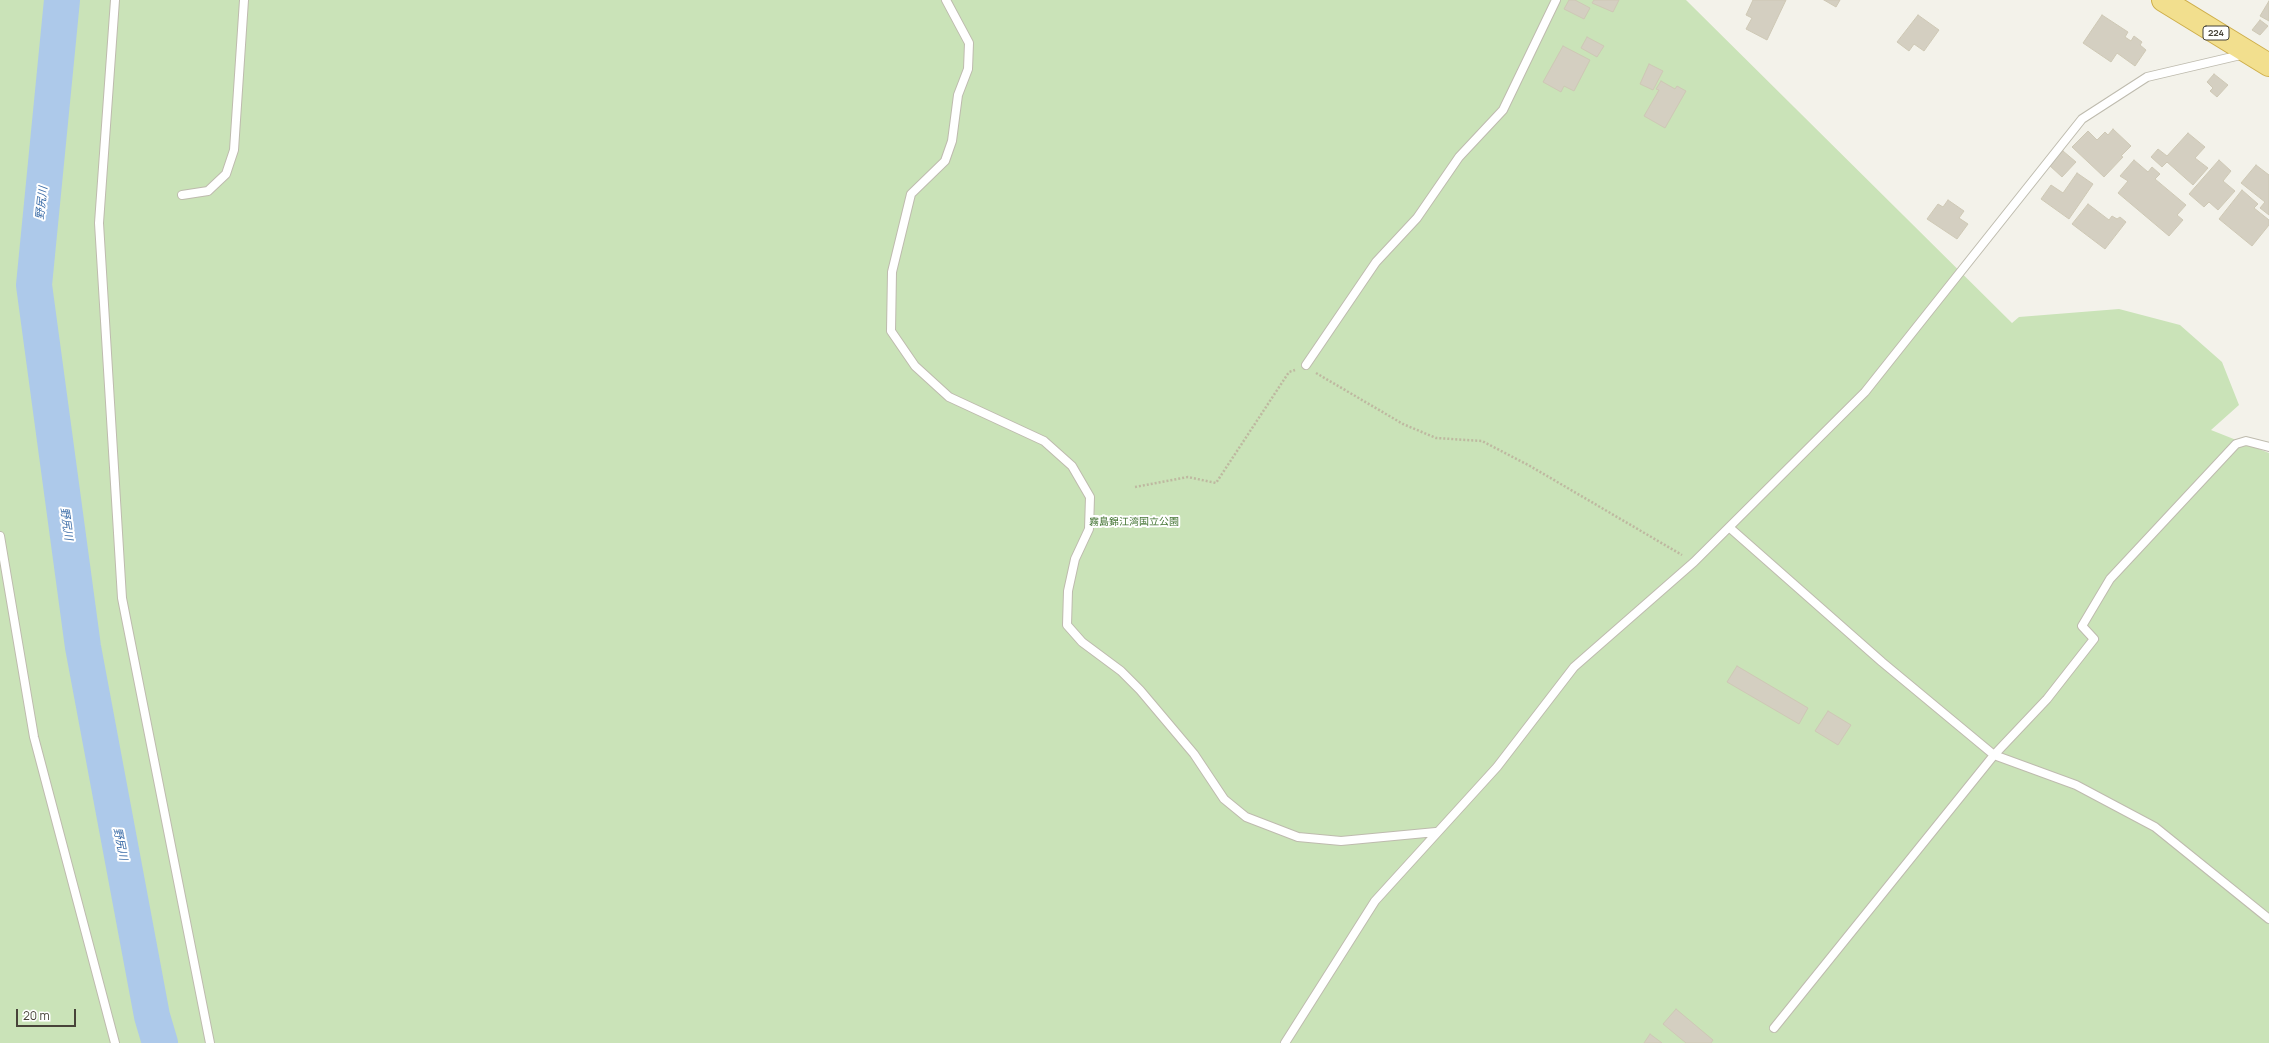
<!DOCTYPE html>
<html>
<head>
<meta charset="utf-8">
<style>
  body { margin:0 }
  #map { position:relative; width:2269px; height:1043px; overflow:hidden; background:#f3f2ea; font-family:Manrope,sans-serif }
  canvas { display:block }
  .scale { position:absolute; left:16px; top:1009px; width:60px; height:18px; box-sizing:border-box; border:2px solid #474339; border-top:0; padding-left:5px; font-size:12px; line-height:14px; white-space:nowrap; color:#474339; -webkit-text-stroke:3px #fff; paint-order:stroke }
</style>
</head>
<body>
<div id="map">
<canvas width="2269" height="1043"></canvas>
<div class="scale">20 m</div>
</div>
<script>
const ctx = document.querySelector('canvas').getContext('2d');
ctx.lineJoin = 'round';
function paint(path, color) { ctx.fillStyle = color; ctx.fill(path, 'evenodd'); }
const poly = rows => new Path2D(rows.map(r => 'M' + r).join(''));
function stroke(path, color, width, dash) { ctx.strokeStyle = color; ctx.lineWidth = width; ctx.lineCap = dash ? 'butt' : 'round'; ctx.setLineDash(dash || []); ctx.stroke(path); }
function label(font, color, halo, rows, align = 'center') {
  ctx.font = font + ' Manrope,"Noto Sans JP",sans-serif'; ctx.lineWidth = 4; ctx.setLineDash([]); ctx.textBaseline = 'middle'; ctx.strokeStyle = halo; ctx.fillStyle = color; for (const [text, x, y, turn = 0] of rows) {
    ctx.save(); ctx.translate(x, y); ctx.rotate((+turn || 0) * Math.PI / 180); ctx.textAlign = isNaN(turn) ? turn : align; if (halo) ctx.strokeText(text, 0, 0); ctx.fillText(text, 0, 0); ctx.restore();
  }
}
const green = poly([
  [0,0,1686,0,2012,323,2019,317,2119,309,2180,325,2222,362,2239,405,2211,430,2269,453,2269,1043,0,1043]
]);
const river = poly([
  [62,0,34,285,83,647,152,1016,160,1043]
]);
const building = poly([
  [1569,0,1575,0,1590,8,1584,19,1564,9,1569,0],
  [1594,0,1619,0,1613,12,1592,3,1594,0],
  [1753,0,1786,0,1767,40,1746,29,1752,18,1746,15,1753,0],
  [1824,0,1840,0,1836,7,1824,0],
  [2269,1,2269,21,2260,16,2269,1],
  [1918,15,1939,30,1924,51,1914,44,1909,51,1897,42,1918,15],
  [2102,15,2128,32,2125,37,2131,41,2134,36,2142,42,2140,45,2146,50,2135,66,2117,53,2111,62,2083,43,2102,15],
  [2260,20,2268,26,2260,35,2252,30,2260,20],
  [1587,37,1604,46,1597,57,1581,48,1587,37],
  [1563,46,1590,60,1574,91,1564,86,1561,92,1543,82,1563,46],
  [1649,64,1663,71,1653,90,1640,84,1649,64],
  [2214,74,2228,85,2217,97,2210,91,2213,88,2207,82,2214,74],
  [1661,81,1675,89,1677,86,1686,91,1665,128,1644,116,1659,90,1656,89,1661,81],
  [2113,129,2131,146,2121,156,2123,157,2104,177,2072,147,2088,131,2097,140,2105,132,2108,135,2113,129],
  [2188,133,2205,147,2195,158,2208,168,2193,185,2167,162,2162,167,2151,157,2158,149,2167,156,2188,133],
  [2063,151,2076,162,2062,177,2049,165,2063,151],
  [2134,160,2148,172,2152,167,2160,174,2155,179,2186,205,2177,215,2183,220,2169,236,2118,193,2128,181,2120,176,2134,160],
  [2219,160,2231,171,2223,181,2235,191,2218,210,2209,202,2204,207,2189,194,2219,160],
  [2256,165,2269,175,2269,215,2260,208,2265,202,2241,183,2256,165],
  [2077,173,2093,184,2069,219,2041,199,2051,185,2063,193,2077,173],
  [2242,190,2258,204,2254,208,2269,220,2269,225,2252,246,2219,219,2242,190],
  [1948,200,1964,211,1959,218,1968,224,1957,239,1927,219,1938,204,1943,207,1948,200],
  [2088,204,2109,220,2112,216,2117,219,2120,217,2126,222,2105,249,2072,224,2088,204],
  [1737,666,1808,708,1799,724,1727,682,1737,666],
  [1828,711,1851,725,1838,745,1815,731,1828,711],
  [1676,1009,1713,1040,1711,1043,1686,1043,1663,1024,1676,1009],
  [1650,1034,1662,1043,1644,1043,1650,1034]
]);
const path = poly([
  [1316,373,1403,424,1436,438,1482,441,1530,466,1682,555],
  [1135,487,1188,477,1216,483,1289,372,1295,370]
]);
const service = poly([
  [115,0,99,223,122,598,210,1043],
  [946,0,969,43,968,69,958,95,952,141,945,161,911,194,892,272,891,331,915,366,949,397,1044,441,1072,466,1090,497,1089,529,1075,559,1068,591,1067,625,1082,642,1121,671,1140,690,1194,754,1224,799,1246,817,1298,837,1341,841,1436,832],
  [182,195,208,191,226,174,234,150,244,0],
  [1306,365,1376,262,1417,218,1459,157,1503,110,1556,0],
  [1730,528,1882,662,1994,755,2076,785,2155,827,2269,919],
  [0,536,34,737,115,1043],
  [1774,1028,1994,755,2047,699,2094,639,2082,626,2110,579,2236,444,2246,441,2269,447],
  [1285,1043,1375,901,1497,767,1574,667,1694,562,1865,392,2082,119,2147,77,2245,54]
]);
const trunk = poly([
  [2163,0,2269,65]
]);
const shields = [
  [2216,33,26]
];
const shieldNames = [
  ["224",2216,33]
];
const parkNames = [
  ["霧島錦江湾国立公園",1134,522]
];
const waterNames = [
  ["野尻川",42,203,-84],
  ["野尻川",66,524,82],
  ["野尻川",120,844,79]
];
paint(green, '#cae3b8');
stroke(river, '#adc9ea', 36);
paint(building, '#d4cfc1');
stroke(building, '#cec8b5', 1);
stroke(service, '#bebbae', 10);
stroke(trunk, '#ceae4a', 24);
stroke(path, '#beb8a0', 2.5, [2, 2]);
stroke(service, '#fff', 8);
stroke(trunk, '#f2df8e', 22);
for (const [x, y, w] of shields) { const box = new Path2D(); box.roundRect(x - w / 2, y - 7, w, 14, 3); ctx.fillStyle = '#fff'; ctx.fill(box); stroke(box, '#474339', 1); }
label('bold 9px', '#474339', null, shieldNames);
label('10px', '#427332', '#fff', parkNames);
label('italic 11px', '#3c6da8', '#fff', waterNames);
</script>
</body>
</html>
